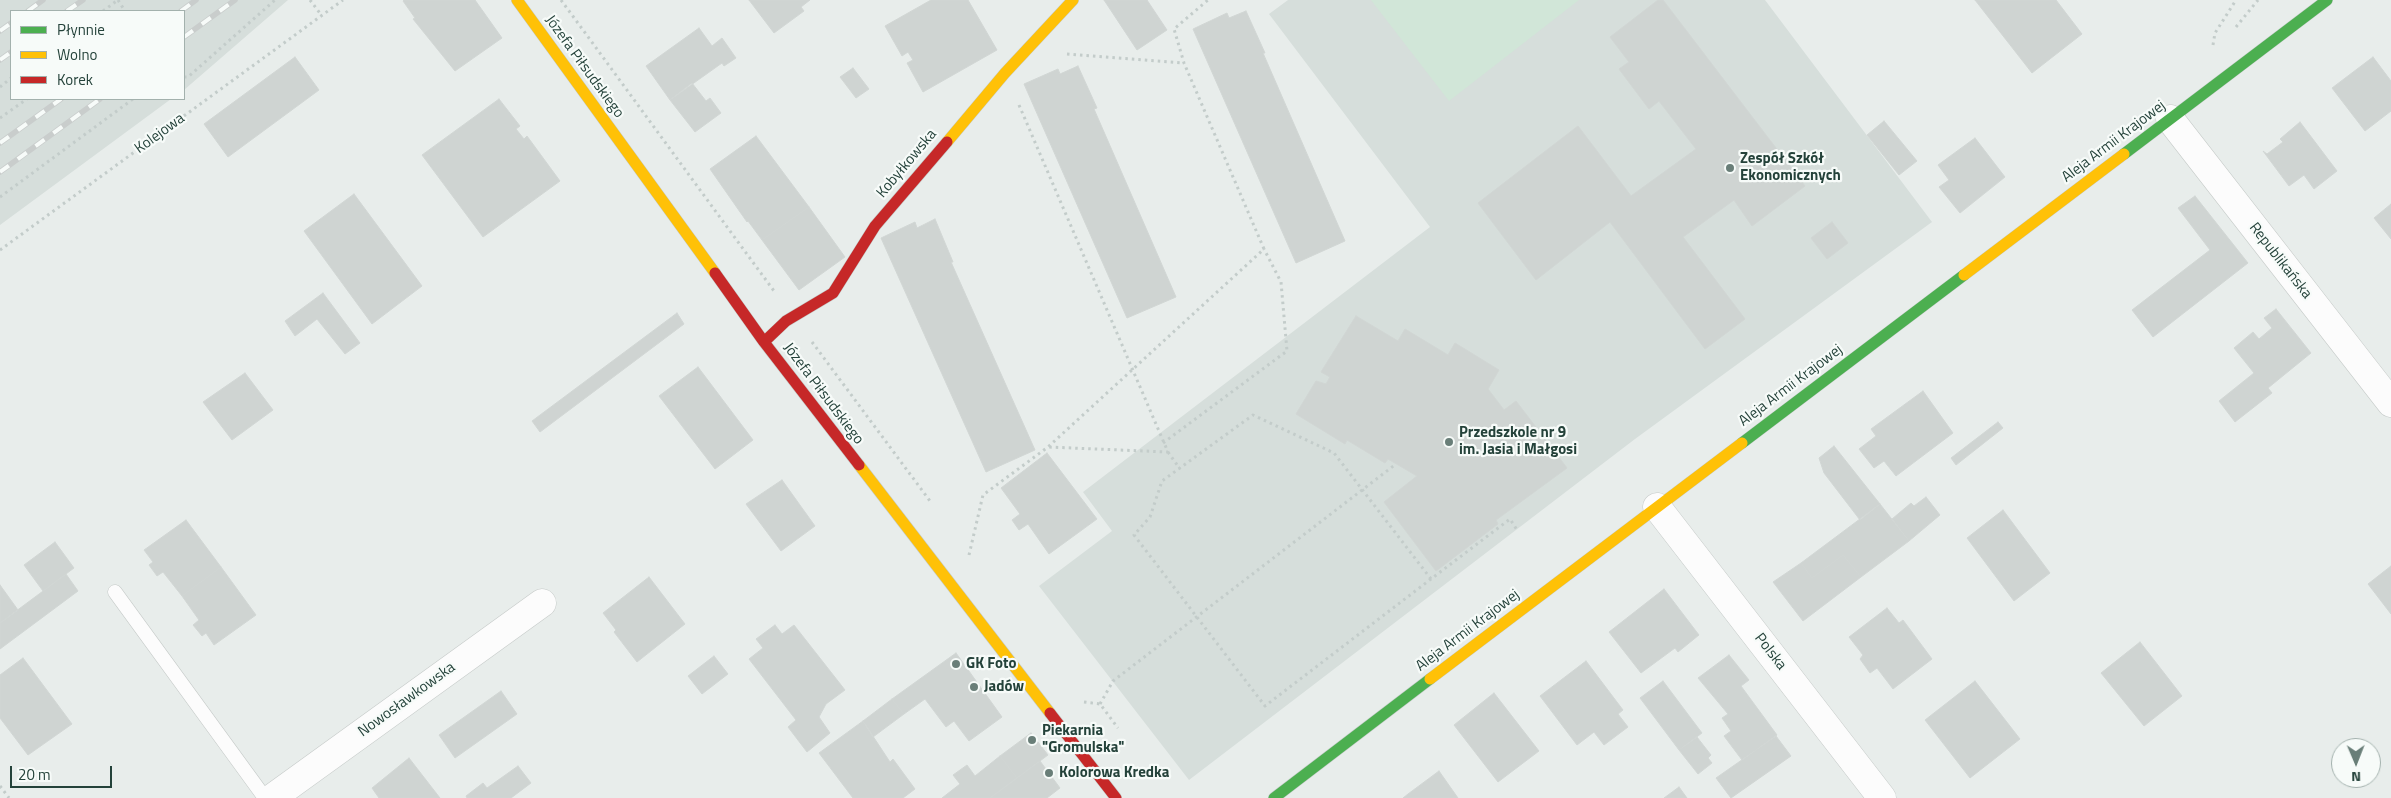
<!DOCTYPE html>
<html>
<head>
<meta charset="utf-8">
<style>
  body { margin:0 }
  #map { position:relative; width:2391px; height:798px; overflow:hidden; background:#e8edeb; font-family:"Titillium Web",sans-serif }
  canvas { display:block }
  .legend { position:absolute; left:10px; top:10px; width:175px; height:90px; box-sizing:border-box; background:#f7fbf9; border:1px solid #a3b1ad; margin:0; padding:6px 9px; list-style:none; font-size:15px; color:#24423a }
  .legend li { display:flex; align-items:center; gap:10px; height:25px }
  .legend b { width:25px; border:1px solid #a3b1ad }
  .north { position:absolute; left:2331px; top:738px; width:50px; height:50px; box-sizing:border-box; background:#f7fbf9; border:1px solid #a3b1ad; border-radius:50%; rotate:179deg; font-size:14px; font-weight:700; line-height:20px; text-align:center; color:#24423a }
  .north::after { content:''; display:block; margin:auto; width:18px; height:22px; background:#697e78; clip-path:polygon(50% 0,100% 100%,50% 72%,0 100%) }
  .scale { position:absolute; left:10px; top:766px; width:102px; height:22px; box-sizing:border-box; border:2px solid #24423a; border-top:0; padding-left:6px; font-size:15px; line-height:18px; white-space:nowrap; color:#24423a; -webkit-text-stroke:4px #f7fbf9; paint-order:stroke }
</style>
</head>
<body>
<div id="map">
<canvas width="2391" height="798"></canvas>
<ul class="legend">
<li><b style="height:6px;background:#4caf50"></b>Płynnie</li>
<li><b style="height:6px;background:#ffc107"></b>Wolno</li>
<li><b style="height:6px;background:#c62828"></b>Korek</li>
</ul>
<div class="north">N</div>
<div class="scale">20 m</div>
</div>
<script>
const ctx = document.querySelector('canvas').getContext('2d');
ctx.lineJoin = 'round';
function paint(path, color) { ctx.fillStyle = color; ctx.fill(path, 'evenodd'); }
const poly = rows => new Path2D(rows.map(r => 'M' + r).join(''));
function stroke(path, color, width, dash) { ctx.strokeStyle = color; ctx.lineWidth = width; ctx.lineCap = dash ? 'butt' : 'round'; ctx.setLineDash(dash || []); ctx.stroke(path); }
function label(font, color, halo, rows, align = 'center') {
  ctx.font = font + ' "Titillium Web",sans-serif'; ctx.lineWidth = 4.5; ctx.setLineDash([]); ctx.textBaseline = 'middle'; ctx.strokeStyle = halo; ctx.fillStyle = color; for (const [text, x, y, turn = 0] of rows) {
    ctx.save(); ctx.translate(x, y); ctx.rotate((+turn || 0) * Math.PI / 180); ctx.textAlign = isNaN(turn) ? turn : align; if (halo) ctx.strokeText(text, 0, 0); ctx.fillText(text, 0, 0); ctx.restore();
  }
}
const built = poly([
  [0,0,288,0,184,90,184,11,11,11,11,99,171,99,0,225],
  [1288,0,1765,0,1932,222,1635,439,1189,780,1039,586,1112,531,1083,492,1430,227,1269,14]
]);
const green = poly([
  [1371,0,1579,0,1449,101]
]);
const building = poly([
  [404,0,475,0,502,38,455,71,413,19,415,18,403,1,404,0],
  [749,0,810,0,801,7,804,11,774,33,749,0],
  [931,0,968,0,997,50,923,92,907,63,913,60,908,52,902,56,885,26,931,0],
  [1104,0,1147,0,1167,30,1137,50,1104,0],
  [1658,0,1663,0,1805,186,1752,226,1734,200,1683,237,1745,319,1705,349,1610,222,1536,280,1478,203,1578,126,1631,196,1696,149,1659,101,1649,109,1619,69,1629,62,1610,37,1658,0],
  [1975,0,2056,0,2082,34,2032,73,1975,0],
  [1246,11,1265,53,1263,53,1345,241,1296,263,1193,29,1227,13,1229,18,1246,11],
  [699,28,712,46,722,38,736,58,724,66,722,63,670,100,646,66,699,28],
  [295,57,319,90,228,157,204,124,295,57],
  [2373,57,2391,81,2391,111,2365,131,2332,88,2373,57],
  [1078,66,1097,108,1094,109,1176,297,1127,318,1024,84,1058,69,1060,74,1078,66],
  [853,68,869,89,856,98,840,77,853,68],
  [692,83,706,101,710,98,721,113,695,132,670,100,692,83],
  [499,99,520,126,516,129,524,139,527,136,560,181,483,237,422,155,499,99],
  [1884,121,1917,161,1899,175,1867,135,1884,121],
  [2300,122,2337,171,2314,189,2304,175,2289,186,2263,151,2267,154,2283,142,2280,139,2300,122],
  [756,136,809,207,762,240,748,221,747,222,710,169,756,136],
  [1975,138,2005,177,1960,213,1939,187,1949,180,1938,165,1975,138],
  [354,194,422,286,372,324,304,231,354,194],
  [2195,196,2248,263,2153,337,2132,310,2210,250,2178,208,2195,196],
  [2391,204,2391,239,2374,218,2391,204],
  [809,207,845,257,799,290,762,240,809,207],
  [935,219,953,262,951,262,1035,450,986,472,881,238,915,222,917,228,935,219],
  [1832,222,1848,243,1827,259,1811,238,1832,222],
  [323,293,360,343,345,354,317,319,295,336,285,321,323,293],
  [2276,309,2311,353,2268,388,2272,393,2235,422,2219,401,2254,373,2234,348,2253,332,2259,339,2272,328,2264,318,2276,309],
  [677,313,684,324,540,432,532,421,677,313],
  [1356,316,1398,341,1405,329,1448,355,1455,343,1499,370,1488,389,1504,410,1516,401,1567,468,1496,520,1498,524,1436,571,1384,502,1417,476,1388,459,1385,463,1347,440,1345,444,1296,414,1316,381,1326,384,1330,377,1321,372,1356,316],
  [698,367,753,440,715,469,659,396,698,367],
  [245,373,273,410,232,440,203,402,245,373],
  [1923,391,1953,433,1896,476,1884,461,1874,468,1859,449,1876,436,1871,429,1923,391],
  [1998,422,2003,428,1956,465,1951,458,1998,422],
  [1834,446,1880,504,1860,520,1824,473,1819,458,1834,446],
  [1047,453,1097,519,1049,554,1028,524,1019,530,1012,520,1020,514,1001,488,1047,453],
  [782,480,815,526,781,551,746,504,782,480],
  [1926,497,1940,515,1909,541,1892,519,1911,503,1914,506,1926,497],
  [1880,504,1909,541,1861,577,1843,555,1812,578,1801,563,1880,504],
  [2003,510,2050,573,2014,601,1967,538,2003,510],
  [186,520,221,567,182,596,163,572,157,576,149,565,153,562,144,550,186,520],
  [55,542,74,568,43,591,24,565,55,542],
  [1843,555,1861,577,1803,621,1773,582,1801,563,1812,578,1843,555],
  [2391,566,2391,614,2368,584,2391,566],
  [221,567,256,615,214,645,206,633,202,636,193,625,199,620,182,596,221,567],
  [66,574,78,591,0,649,0,623,66,574],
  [649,577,685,624,637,662,614,632,616,630,603,613,649,577],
  [0,585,18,610,0,623,0,585],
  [1664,589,1699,635,1678,652,1675,648,1641,673,1609,632,1664,589],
  [1887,608,1899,623,1903,620,1932,659,1893,689,1877,668,1870,673,1860,659,1863,655,1849,637,1887,608],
  [775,625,782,634,794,625,845,690,826,704,819,717,830,733,807,752,788,727,796,720,749,659,763,648,756,639,775,625],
  [2140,642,2182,696,2144,726,2101,673,2140,642],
  [956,653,1002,717,969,741,954,721,946,727,925,699,904,714,892,699,956,653],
  [1729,655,1749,680,1741,686,1777,735,1742,760,1724,736,1731,731,1722,718,1728,714,1698,678,1729,655],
  [714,656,728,674,702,694,688,676,714,656],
  [23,658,72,724,28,755,0,718,0,675,23,658],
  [1586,661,1623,710,1618,714,1628,727,1604,745,1594,732,1577,745,1540,696,1586,661],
  [1663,681,1702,733,1679,750,1640,698,1663,681],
  [1975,681,2020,739,1970,778,1925,720,1975,681],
  [501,691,517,714,455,758,439,735,501,691],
  [1494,693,1539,751,1498,782,1454,725,1494,693],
  [892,699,904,714,873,737,863,721,892,699],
  [863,721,890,762,893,759,915,789,903,798,853,798,819,753,863,721],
  [1031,733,1048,755,1017,778,1000,756,1031,733],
  [1776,736,1791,756,1731,798,1716,778,1776,736],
  [1697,737,1711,755,1708,758,1712,763,1698,774,1679,750,1697,737],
  [1000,756,1017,778,990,798,942,798,960,784,953,775,967,765,975,776,1000,756],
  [409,758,440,798,379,798,372,788,409,758],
  [1040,761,1060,788,1047,798,990,798,1040,761],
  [518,766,531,783,511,798,467,798,466,796,483,783,487,788,518,766],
  [1439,771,1458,798,1403,798,1408,794,1439,771],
  [1679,787,1687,798,1664,798,1679,787]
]);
const path = poly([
  [118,0,125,11],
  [310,0,322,16],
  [561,0,774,291],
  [103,11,118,0],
  [2236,27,2258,0],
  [2213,45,2215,33,2236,0],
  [1067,54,1184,63],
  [184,77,188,77,275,0],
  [0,87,11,78],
  [1019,105,1168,452,1048,447],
  [0,118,27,99],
  [0,197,133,99],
  [0,250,343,0],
  [812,342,930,501],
  [1163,443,1287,351,1281,282,1264,249],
  [1168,452,1180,469],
  [969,555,983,495,1048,447,1264,249,1184,63,1174,29,1208,0],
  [1431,579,1334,453,1253,415,1162,481,1150,517,1134,535,1265,706,1431,579,1510,519,1517,530],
  [1084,702,1100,704,1118,728],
  [1100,704,1113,681,1396,464],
  [0,786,9,798]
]);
const lane = poly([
  [115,592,265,798]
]);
const street = poly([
  [2170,119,2391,403],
  [1657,507,1882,798],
  [272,798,542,603]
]);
const fast = poly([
  [2124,154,2327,0],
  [1742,443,1964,275],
  [1274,798,1430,679]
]);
const slow = poly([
  [517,0,715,273],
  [947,142,1005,73,1073,0],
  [1964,275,2124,154],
  [859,465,1050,713],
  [1430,679,1742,443]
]);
const jam = poly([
  [715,273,764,342,859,465],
  [764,342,786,321,833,293,875,226,947,142],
  [1050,713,1116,798]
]);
const rail = poly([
  [28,11,43,0],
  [67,11,83,0],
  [181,11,196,0],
  [0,31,11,23],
  [184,37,235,0],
  [0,60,11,52],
  [0,143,61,99],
  [0,172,100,99]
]);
const markers = [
  [1730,168,5,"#697e78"],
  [1449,442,5,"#697e78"],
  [956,664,5,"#697e78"],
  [974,687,5,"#697e78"],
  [1032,740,5,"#697e78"],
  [1049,773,5,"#697e78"]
];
const streetNames = [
  ["Józefa Piłsudskiego",584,67,54],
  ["Kolejowa",160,134,-36],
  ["Aleja Armii Krajowej",2114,142,-37],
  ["Kobyłkowska",907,164,-50],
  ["Republikańska",2280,261,52],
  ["Aleja Armii Krajowej",1791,386,-37],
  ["Józefa Piłsudskiego",823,394,53],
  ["Aleja Armii Krajowej",1468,631,-37],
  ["Polska",1770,652,52],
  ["Nowosławkowska",407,700,-36]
];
const poiNames = [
  ["Zespół Szkół",1740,159],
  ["Ekonomicznych",1740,176],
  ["Przedszkole nr 9",1459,433],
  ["im. Jasia i Małgosi",1459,450],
  ["GK Foto",966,664],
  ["Jadów",984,687],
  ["Piekarnia",1042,731],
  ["\"Gromulska\"",1042,748],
  ["Kolorowa Kredka",1059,773]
];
paint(built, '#d6dedb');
paint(green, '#d1e6d8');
paint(building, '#cfd4d2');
stroke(building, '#d1d6d4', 1);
stroke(lane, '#c5cac8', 15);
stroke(street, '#c5cac8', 29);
stroke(fast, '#c3cbc8', 12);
stroke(slow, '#c3cbc8', 12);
stroke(jam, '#c3cbc8', 12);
stroke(path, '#c3ccca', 3, [2.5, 4]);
stroke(lane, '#fcfcfc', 14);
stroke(street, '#fcfcfc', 28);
stroke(fast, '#4caf50', 11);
stroke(slow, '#ffc107', 11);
stroke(jam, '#c62828', 11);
stroke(rail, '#c9cdcc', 5.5);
stroke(rail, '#f7fbf9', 4, [11]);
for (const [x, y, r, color] of markers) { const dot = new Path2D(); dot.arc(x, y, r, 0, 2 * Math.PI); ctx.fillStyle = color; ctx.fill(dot); stroke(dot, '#f7fbf9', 2); }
label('15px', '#24423a', '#f7fbf9', streetNames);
label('bold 15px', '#24423a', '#f7fbf9', poiNames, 'left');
</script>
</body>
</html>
